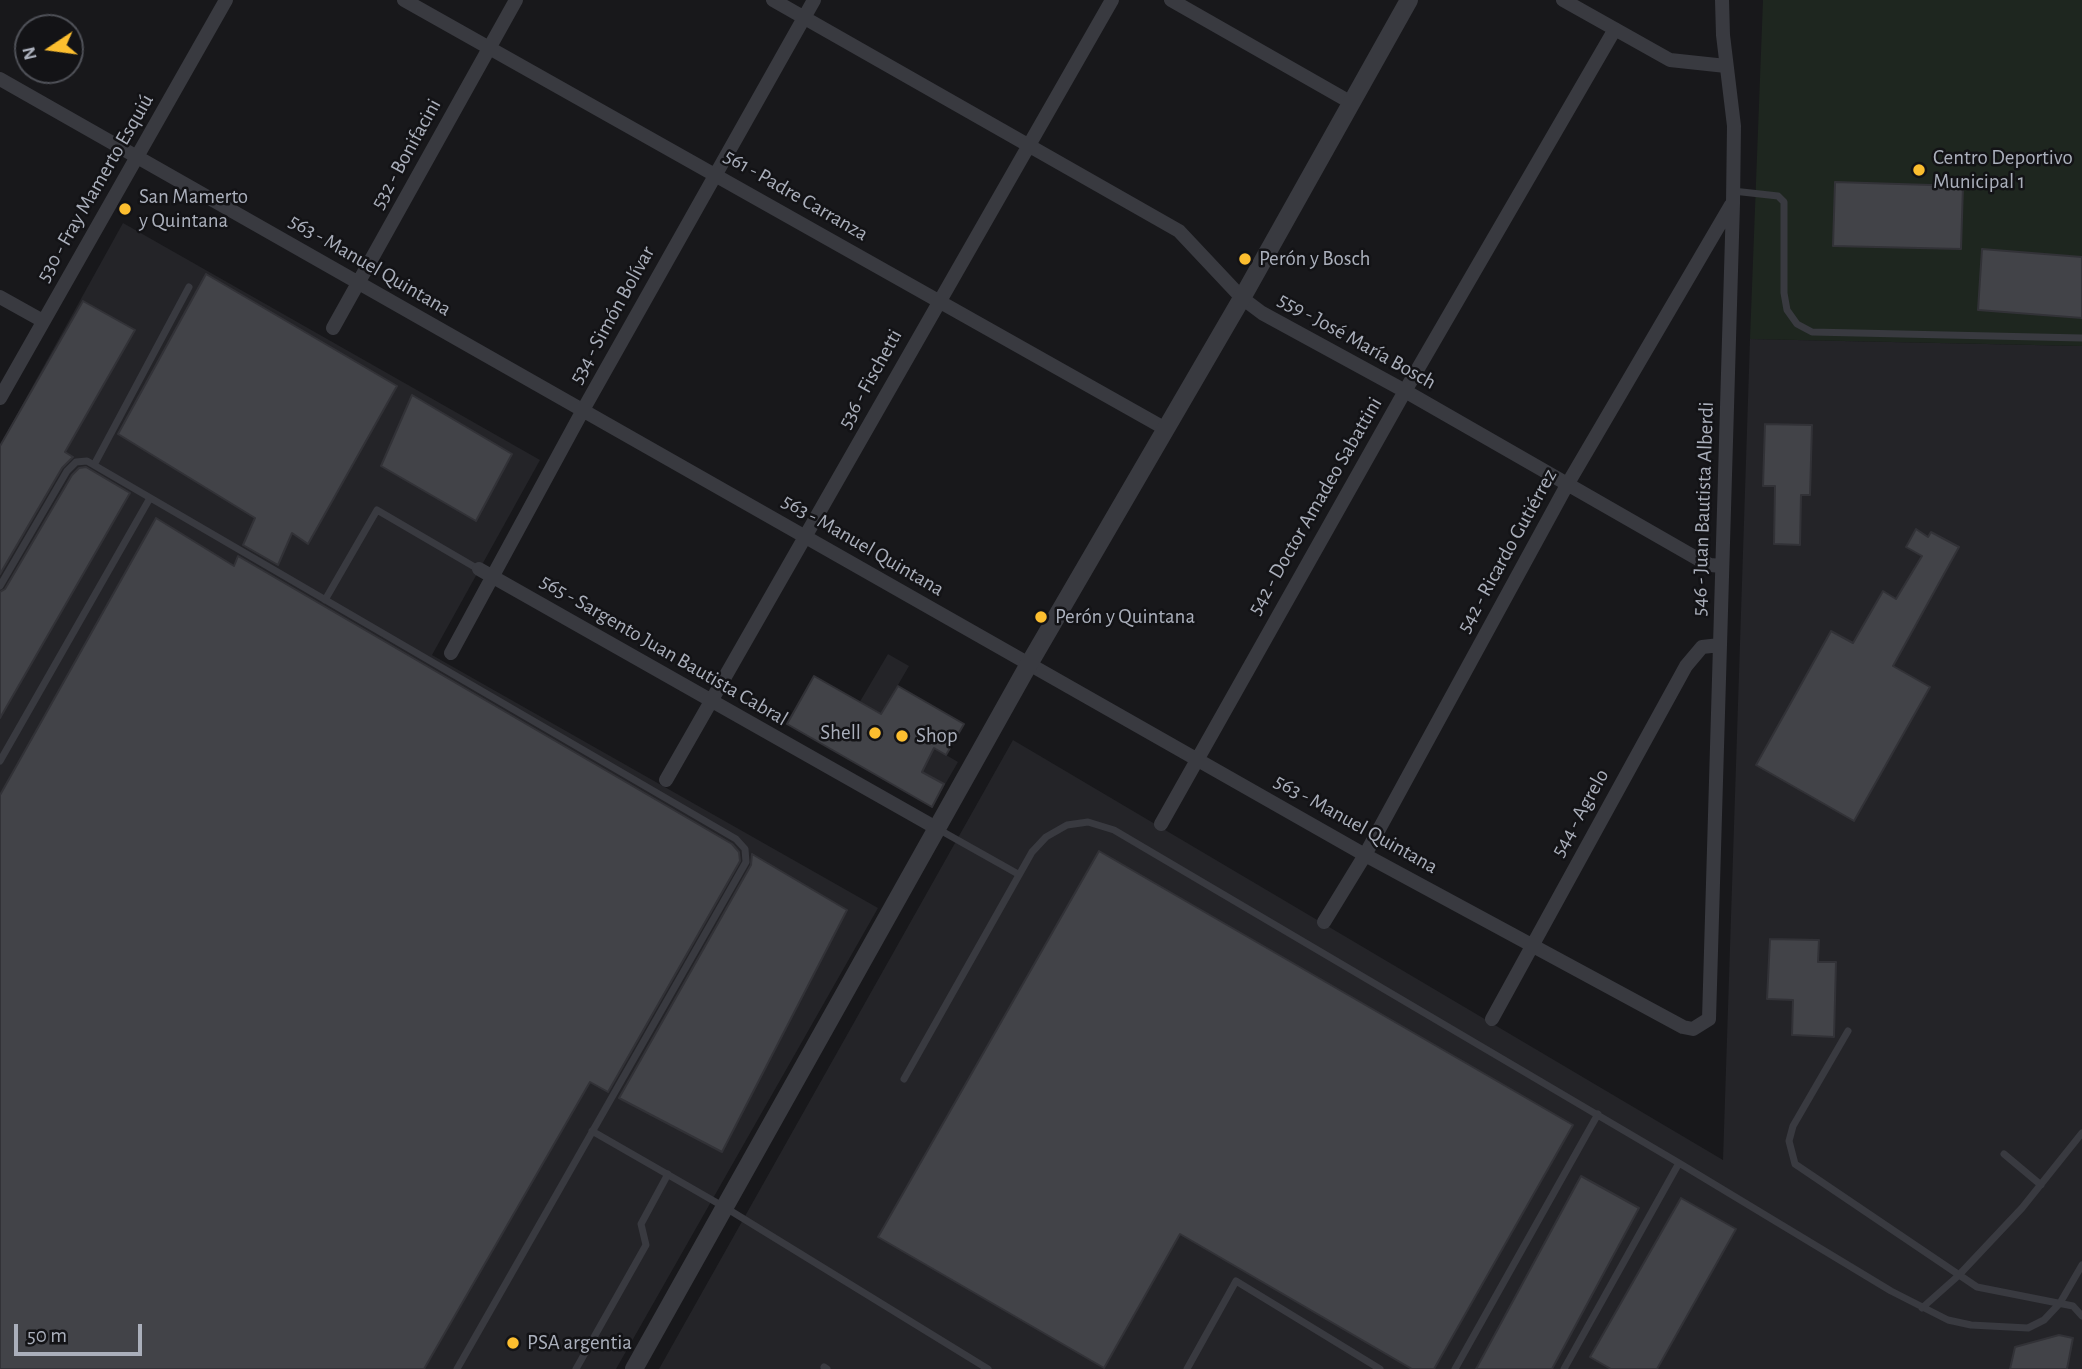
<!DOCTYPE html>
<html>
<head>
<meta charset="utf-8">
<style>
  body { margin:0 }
  #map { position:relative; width:2082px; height:1369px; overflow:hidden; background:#18181b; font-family:"Alegreya Sans",sans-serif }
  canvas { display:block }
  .north { position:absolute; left:14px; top:14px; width:70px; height:70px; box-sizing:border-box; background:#131316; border:2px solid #4f5158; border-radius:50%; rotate:257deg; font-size:19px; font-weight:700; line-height:28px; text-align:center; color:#aaafbb }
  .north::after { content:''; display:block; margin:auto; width:24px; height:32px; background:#fcbe2f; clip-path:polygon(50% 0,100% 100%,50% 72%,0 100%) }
  .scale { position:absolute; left:14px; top:1324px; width:128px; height:32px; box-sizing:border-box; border:4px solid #aaafbb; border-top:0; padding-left:9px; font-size:21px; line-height:24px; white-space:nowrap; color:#aaafbb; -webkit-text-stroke:5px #131316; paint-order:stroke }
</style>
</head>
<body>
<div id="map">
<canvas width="2082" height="1369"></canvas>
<div class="north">N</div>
<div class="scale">50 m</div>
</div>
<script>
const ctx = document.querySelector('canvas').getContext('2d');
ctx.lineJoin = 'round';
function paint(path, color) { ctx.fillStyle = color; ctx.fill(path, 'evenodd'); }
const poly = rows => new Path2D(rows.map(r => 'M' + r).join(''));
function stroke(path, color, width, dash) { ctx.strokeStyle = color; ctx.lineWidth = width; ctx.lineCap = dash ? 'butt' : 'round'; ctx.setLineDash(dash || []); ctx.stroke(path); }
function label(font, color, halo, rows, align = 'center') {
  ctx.font = font + ' "Alegreya Sans",sans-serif'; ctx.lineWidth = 5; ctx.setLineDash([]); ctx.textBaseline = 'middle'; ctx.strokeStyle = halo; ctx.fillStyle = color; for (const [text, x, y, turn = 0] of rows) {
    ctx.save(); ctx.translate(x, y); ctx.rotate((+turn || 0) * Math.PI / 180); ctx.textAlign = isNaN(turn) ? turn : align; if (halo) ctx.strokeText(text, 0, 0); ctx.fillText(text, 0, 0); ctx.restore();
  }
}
const built = poly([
  [123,223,540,460,432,655,878,908,616,1369,0,1369,0,445],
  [1750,339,2082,346,2082,1369,659,1369,1013,740,1723,1160],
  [888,654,909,666,880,716,958,762,932,807,832,749]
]);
const green = poly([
  [1763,0,2082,0,2082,346,1750,339]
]);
const building = poly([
  [1835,182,1963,186,1961,249,1833,246,1835,182],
  [1982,249,2082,257,2082,318,1978,310,1982,249],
  [206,274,397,386,308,544,292,533,278,565,243,545,255,518,118,434,206,274],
  [83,301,135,330,65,452,73,457,62,468,0,574,0,446,83,301],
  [412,395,512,454,476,521,381,466,412,395],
  [1765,424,1812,425,1810,495,1801,495,1800,545,1774,544,1775,486,1763,486,1765,424],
  [86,467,130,493,0,718,0,592,5,589,72,475,79,468,86,467],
  [156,518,234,566,238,556,732,844,739,852,740,861,608,1092,590,1082,424,1369,0,1369,0,795,156,518],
  [1916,529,1928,537,1931,532,1959,547,1893,666,1930,687,1854,821,1756,765,1831,631,1853,643,1883,591,1896,599,1922,556,1906,547,1916,529],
  [814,676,881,714,898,686,964,724,946,755,934,748,922,772,944,784,932,807,787,724,814,676],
  [1099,851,1573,1125,1434,1369,1412,1369,1180,1234,1104,1368,878,1237,1099,851],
  [752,854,847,910,722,1152,619,1098,751,865,752,854],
  [1770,939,1819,940,1818,962,1836,962,1834,1037,1792,1035,1793,1000,1767,999,1770,939],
  [1581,1176,1639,1208,1552,1369,1476,1369,1581,1176],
  [1681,1198,1736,1229,1657,1369,1611,1369,1590,1357,1681,1198],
  [2059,1335,2073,1338,2067,1369,2010,1369,2015,1347,2059,1335]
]);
const service = poly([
  [1733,191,1778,196,1784,202,1784,293,1787,310,1797,324,1812,332,2082,338],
  [94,465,189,287],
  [0,586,67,471,76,462,87,461,736,839,745,849,746,862,457,1369],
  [325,600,377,510,478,569],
  [0,761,150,498],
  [938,829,1018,874],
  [1848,1031,1793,1126,1789,1141,1795,1164,1977,1287,2073,1306,2082,1316],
  [904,1079,1032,852,1046,837,1067,825,1088,822,1114,830,1679,1163,1891,1291,1948,1320,1971,1325,2028,1328,2044,1320,2060,1303,2082,1265],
  [592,1131,726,1208,988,1369],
  [2004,1154,2041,1185],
  [1922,1308,1958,1276,2022,1208,2082,1133],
  [824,1367,827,1369],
  [576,1369,646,1245,641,1224,668,1174],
  [1187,1369,1236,1281,1380,1369],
  [1455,1369,1598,1114],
  [1564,1369,1679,1163]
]);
const minor = poly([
  [404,0,1164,428],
  [773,0,1179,231,1242,298,1262,313,1405,391,1698,559,1710,565,1722,566],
  [1171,0,1350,102],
  [1563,0,1670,60,1726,66],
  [0,79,1365,855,1683,1027,1693,1029,1709,1019,1733,203,1734,126,1723,35,1722,0],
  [0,297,43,321],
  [333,328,516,0],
  [0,398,226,0],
  [479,569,938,829],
  [451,653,583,410,814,0],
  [666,780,1112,0],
  [1161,824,1405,391,1615,29],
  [1324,922,1365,855,1567,485,1731,205],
  [1492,1019,1686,666,1702,647,1720,645]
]);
const tertiary = poly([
  [634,1369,1029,664,1242,298,1409,0]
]);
const markers = [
  [1919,170,7,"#fcbe2f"],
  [125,209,7,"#fcbe2f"],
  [1245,259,7,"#fcbe2f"],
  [1041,617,7,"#fcbe2f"],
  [875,733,7,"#fcbe2f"],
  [902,736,7,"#fcbe2f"],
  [513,1343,7,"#fcbe2f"]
];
const streetNames = [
  ["532 - Bonifacini",406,154,-61],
  ["530 - Fray Mamerto Esquiú",95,188,-60],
  ["561 - Padre Carranza",796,195,30],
  ["563 - Manuel Quintana",370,265,30],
  ["534 - Simón Bolívar",612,315,-61],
  ["559 - José María Bosch",1357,341,29],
  ["536 - Fischetti",870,379,-61],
  ["542 - Doctor Amadeo Sabattini",1315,506,-60],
  ["546 - Juan Bautista Alberdi",1703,509,-88],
  ["563 - Manuel Quintana",863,545,30],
  ["542 - Ricardo Gutiérrez",1507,551,-61],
  ["565 - Sargento Juan Bautista Cabral",664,650,30],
  ["544 - Agrelo",1580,813,-61],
  ["563 - Manuel Quintana",1356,824,29]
];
const poiNames = [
  ["Centro Deportivo",1933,158],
  ["Municipal 1",1933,182],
  ["San Mamerto",139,197],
  ["y Quintana",139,221],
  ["Perón y Bosch",1259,259],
  ["Perón y Quintana",1055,617],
  ["Shell",861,733,"right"],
  ["Shop",916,736],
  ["PSA argentia",527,1343]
];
paint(built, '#242428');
paint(green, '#1e261f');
paint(building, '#424348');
stroke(building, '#323237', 2);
stroke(service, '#393a40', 7);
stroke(minor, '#393a40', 14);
stroke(tertiary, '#393a40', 18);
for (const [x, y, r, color] of markers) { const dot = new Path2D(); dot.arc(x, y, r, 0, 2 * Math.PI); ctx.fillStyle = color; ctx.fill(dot); stroke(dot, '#131316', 2.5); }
label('21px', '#aaafbb', '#131316', streetNames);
label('21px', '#aaafbb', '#131316', poiNames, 'left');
</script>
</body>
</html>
